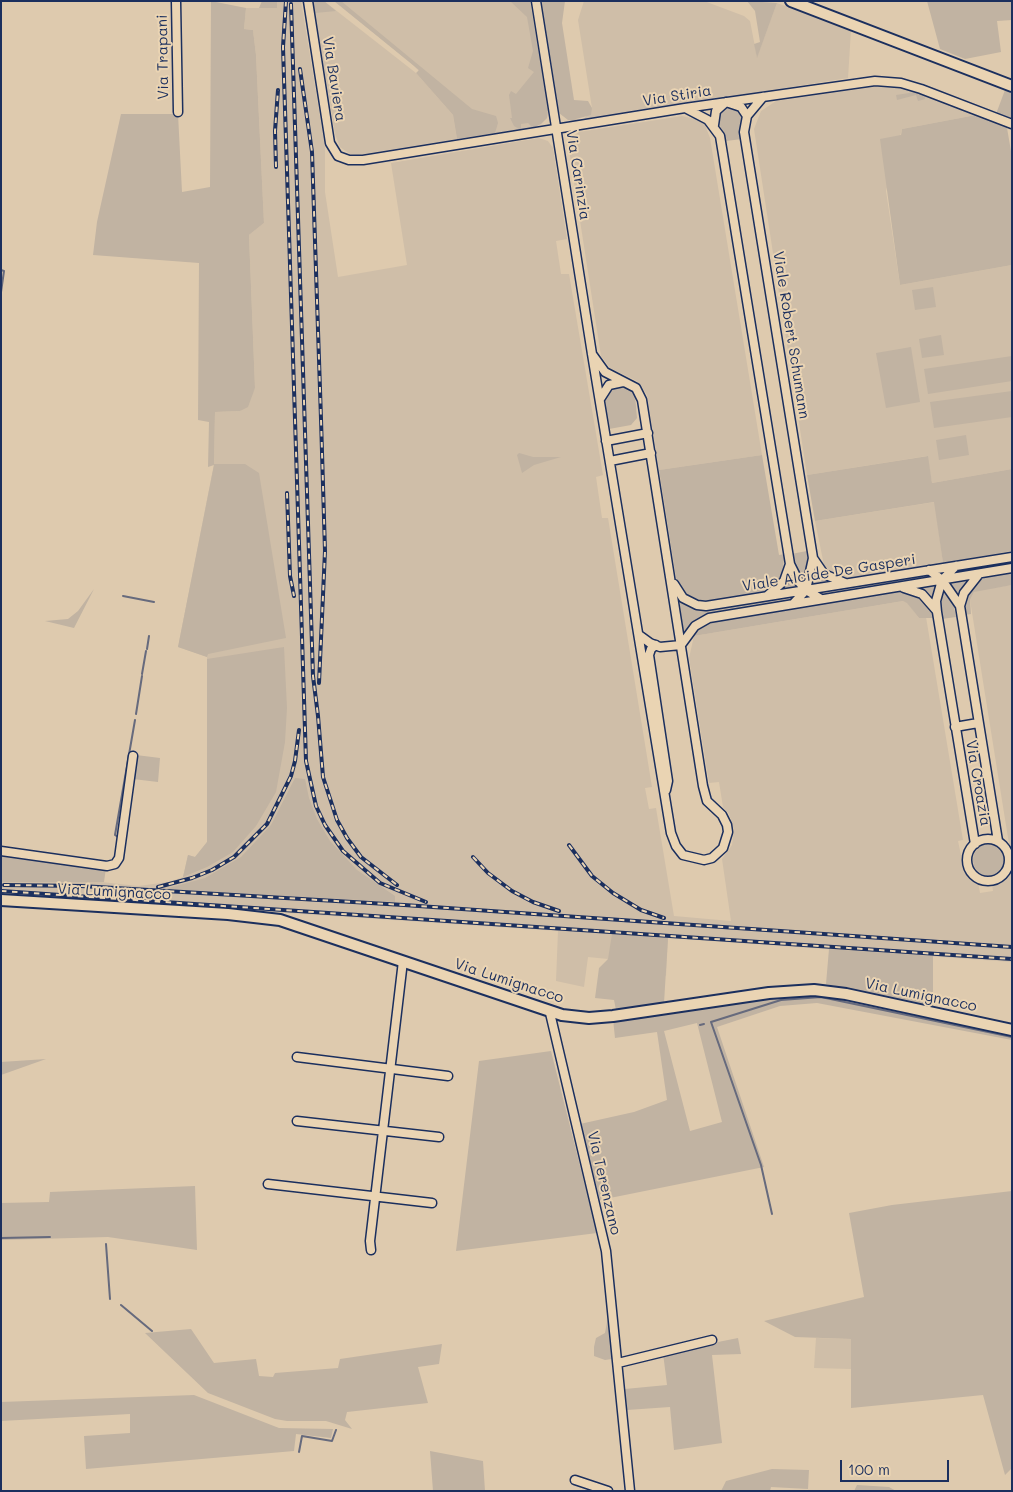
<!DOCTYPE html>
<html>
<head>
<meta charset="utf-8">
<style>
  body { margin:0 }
  #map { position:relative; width:1013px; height:1492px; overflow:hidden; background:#decaae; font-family:Mali,sans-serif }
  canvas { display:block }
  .frame { position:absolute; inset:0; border:2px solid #1b2f5e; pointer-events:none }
  .scale { position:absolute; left:840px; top:1460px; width:109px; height:22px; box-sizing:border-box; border:2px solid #1b2f5e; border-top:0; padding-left:6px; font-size:15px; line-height:18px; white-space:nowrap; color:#1b2f5e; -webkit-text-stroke:4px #ead4b3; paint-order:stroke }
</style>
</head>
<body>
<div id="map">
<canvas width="1013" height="1492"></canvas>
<div class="frame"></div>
<div class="scale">100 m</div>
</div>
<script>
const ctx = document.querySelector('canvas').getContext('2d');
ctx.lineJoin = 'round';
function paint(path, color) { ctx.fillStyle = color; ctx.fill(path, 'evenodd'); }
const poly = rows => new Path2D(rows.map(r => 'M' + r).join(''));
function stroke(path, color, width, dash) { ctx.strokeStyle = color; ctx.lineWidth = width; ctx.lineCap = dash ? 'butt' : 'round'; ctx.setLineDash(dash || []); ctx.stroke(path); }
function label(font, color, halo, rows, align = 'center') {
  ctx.font = font + ' Mali,sans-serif'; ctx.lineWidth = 4; ctx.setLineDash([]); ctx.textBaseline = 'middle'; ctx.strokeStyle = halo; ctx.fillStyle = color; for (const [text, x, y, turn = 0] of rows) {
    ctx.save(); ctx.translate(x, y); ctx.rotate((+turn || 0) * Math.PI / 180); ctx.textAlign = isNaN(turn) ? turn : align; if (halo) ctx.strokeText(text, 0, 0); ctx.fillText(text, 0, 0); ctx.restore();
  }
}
const built = poly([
  [277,1,301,1,325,147,325,192,338,277,407,265,391,163,539,138,548,141,553,148,567,239,556,241,561,274,569,274,603,475,596,477,602,518,608,518,652,787,645,788,649,809,656,808,674,916,731,921,722,859,732,845,734,830,729,814,723,807,719,782,709,783,689,658,694,636,903,601,907,602,919,618,926,617,963,840,958,841,964,869,971,879,978,882,980,893,993,891,992,884,1004,879,1012,871,1012,962,668,938,666,976,606,973,608,959,588,957,584,987,556,981,558,931,1,894,1,882,92,881,138,886,169,882,183,877,188,855,195,857,207,842,207,657,178,647,214,464,215,412,240,411,255,388,249,235,264,223,256,55,253,30,244,29,246,8,277,8],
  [313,1,324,1,416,73,453,115,457,139,358,155,350,154,340,147,335,134],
  [334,1,530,1,548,110,547,118,533,128,483,135,410,62],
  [584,1,704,1,744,16,750,21,757,57,777,3,851,30,848,78,576,121,576,119,584,119,592,108,578,20],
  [874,87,901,88,916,92,976,115,902,129,886,191,900,285,1012,265,1012,469,932,483,927,456,807,475,754,129,761,111,776,101],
  [682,116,695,119,705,125,710,138,762,455,659,470,647,395,637,381,610,368,601,356,568,143,573,135,579,132],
  [935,502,943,563,846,578,833,574,824,565,815,521],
  [1012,585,1012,846,1009,844,970,600,974,592,978,590],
  [816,1338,851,1339,851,1369,814,1368]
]);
const green = poly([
  [211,1,246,8,244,29,253,30,256,55,264,223,249,235,255,388,248,407,240,411,215,412,214,464,245,464,259,473,286,638,208,654,207,657,178,647,214,465,208,467,209,422,198,420,199,263,93,255,97,222,121,114,178,114,182,192,210,187],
  [262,1,277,1,277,8,259,8],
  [313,1,324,1,336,11,315,13],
  [334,1,341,1,472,109,496,116,498,123,495,133,457,139,453,115,416,73,419,70],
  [510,1,530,1,548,110,547,118,541,124,533,128,528,123,521,124,521,130,514,126,510,118,512,118,509,95,511,91,516,94,534,72,528,68,533,51,527,17],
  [541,1,565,1,562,23,574,100,588,101,592,108,591,115,576,119,576,121,568,120,559,113],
  [747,1,777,3,757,58,754,44,760,42,755,11],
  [927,1,1012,1,1012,20,997,21,1001,52,965,59,940,49],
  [1005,90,1012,92,1012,119,996,114],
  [916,92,924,95,925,99,918,101,916,95,897,100,896,95],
  [727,106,741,112,742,139,726,141,723,131,718,123,718,115],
  [976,115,1007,128,1012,157,1012,265,900,285,880,139,901,135,902,129],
  [933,287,936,307,915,310,912,290],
  [941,335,944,355,922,358,919,339],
  [911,347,920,402,886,408,876,353],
  [1012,356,1012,381,928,394,924,369],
  [621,386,629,389,635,395,637,418,631,425,609,429,604,398,611,388],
  [1012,391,1012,417,934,428,930,402],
  [966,435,969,455,939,460,936,440],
  [519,453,533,457,561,457,534,465,522,473,517,455],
  [762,455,779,555,785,554,782,573,778,581,765,592,713,601,700,600,686,594,676,578,659,470],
  [928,456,932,483,1012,469,1012,551,943,563,934,502,815,521,807,475],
  [807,551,809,561,806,576,802,577,791,554],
  [1012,561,1012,565,953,574,957,570],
  [816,569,823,577,831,582,811,585],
  [1012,572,1012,585,974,592,970,600,971,614,965,615,965,604,969,593,979,581,986,577],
  [790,574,799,587,779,590,787,581],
  [926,574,933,577,824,595,816,592],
  [970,579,959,597,950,583],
  [939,585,934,601,918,588],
  [94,589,74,628,45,621,68,619,78,611],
  [896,591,912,594,919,597,929,607,934,618,919,618,907,603,903,601,694,636,702,627,715,620],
  [945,591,953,602,956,617,942,619,941,599],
  [797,595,791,600,708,614,694,623,684,635,679,599,696,608,709,609],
  [284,647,287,708,285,742,276,792,256,826,233,852,207,867,183,877,188,855,195,857,207,842,207,659],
  [136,755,160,758,158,782,133,779],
  [295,778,305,779,309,798,317,819,330,841,357,870,395,896,395,902,165,889,205,878,241,857,271,825],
  '973 860a16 16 0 1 1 32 0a16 16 0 1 1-32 0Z',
  [1,855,106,868,104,882,1,882],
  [612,934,668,938,664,1003,616,1010,614,1000,595,998,599,968,608,959],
  [829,949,933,956,933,1007,826,984],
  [824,994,1012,1034,1012,1040,817,1003,780,1006,717,1027,764,1167,600,1200,580,1124,634,1112,667,1100,657,1032,615,1038,613,1019,786,996],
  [697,1023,722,1122,690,1131,664,1031],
  [551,1051,597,1233,456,1251,479,1061],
  [46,1059,1,1075,1,1062],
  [195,1186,197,1250,108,1237,1,1240,1,1203,49,1202,50,1192],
  [1012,1191,1012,1468,1005,1475,983,1395,851,1408,851,1339,795,1337,764,1321,864,1297,849,1213,892,1205],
  [608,1317,612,1359,605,1360,594,1356,594,1347,596,1338,605,1333],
  [191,1329,214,1363,256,1359,259,1376,273,1377,275,1373,338,1368,340,1359,442,1344,439,1364,418,1367,428,1403,347,1412,345,1420,352,1429,326,1421,287,1421,275,1419,208,1393,145,1333],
  [738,1338,741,1354,712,1355,722,1443,674,1450,670,1407,627,1410,625,1389,667,1385,663,1353],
  [194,1395,279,1428,333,1429,331,1438,296,1434,294,1451,86,1469,84,1436,130,1433,130,1414,1,1421,1,1402],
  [430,1451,483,1461,485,1491,433,1491],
  [772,1469,809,1470,808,1489,771,1487,770,1491,721,1491,726,1481],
  [857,1485,889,1487,896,1491,854,1491]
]);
const stream = poly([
  [1,270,4,271,1,292],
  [123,596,154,602],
  [147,649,149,636],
  [142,674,146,651],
  [136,714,142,676],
  [118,837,115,835,135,720],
  [700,1025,704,1024],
  [772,1214,761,1165,711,1022,781,1000,821,997,1012,1037],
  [1,1238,50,1237],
  [106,1244,110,1299],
  [121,1305,152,1331],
  [299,1452,302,1436,332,1441,336,1430]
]);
const minor = poly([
  [176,1,178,112],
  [308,1,330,143,338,156,349,160,363,160,685,108,875,81,901,83,921,89,1012,124],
  [536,1,592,354,671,833,676,846,683,855,704,860,712,858,723,848,728,832,727,825,722,815,707,801,703,786,642,400,636,388,605,372,592,354],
  [763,97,747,116,744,132,813,558,806,590,794,603],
  [687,109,708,120,720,136,790,564,799,582,806,590,821,599],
  [714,125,716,111,726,102,741,107,747,116],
  [600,399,609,385,623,382],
  [606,441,648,433],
  [610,461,651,453],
  [813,558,824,574,845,583],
  [956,566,942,580,936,601,937,612,975,844],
  [929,570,942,580,960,606,998,841],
  [674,584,683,598,697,605,706,606,1012,557],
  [904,588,922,594,936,610],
  [767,596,784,581,790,564],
  [960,606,964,593,979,574],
  [639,635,650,643,660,647,681,645],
  [656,645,651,649,649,655,668,781,666,790],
  [681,645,695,626,709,618,1012,568],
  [955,727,978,723],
  '967 860a21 21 0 1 1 42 0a21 21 0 1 1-42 0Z',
  [1,851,107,866,115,864,119,858,133,756],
  [550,1013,606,1251,630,1491],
  [297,1057,448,1076],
  [297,1121,439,1137],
  [268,1184,432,1203],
  [371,1250,370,1241,403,961],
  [618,1363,712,1340],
  [575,1480,608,1491]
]);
const secondary = poly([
  [791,1,1012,86],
  [1,900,228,914,280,920,562,1015,589,1018,613,1016,769,993,814,990,846,994,1012,1030]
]);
const rail = poly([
  [286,1,283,47,306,761,316,806,325,825,343,851,380,883,426,902],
  [291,4,313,676,318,716,323,777,337,820,347,838,361,857,397,885],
  [300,69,312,152,321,419,325,551,319,683],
  [276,167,275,131,278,90],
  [287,493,290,576,294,596],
  [569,845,592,876,613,893,641,910,664,918],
  [473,857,488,873,512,891,533,902,559,911],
  [4,885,81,886,404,905,1012,947],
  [158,887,192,878,212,870,234,857,267,824,291,776,295,761,299,730],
  [1,891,1012,959]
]);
const streetNames = [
  ["Via Trapani",163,57,-91],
  ["Via Baviera",334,79,81],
  ["Via Stiria",677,96,-9],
  ["Via Carinzia",578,175,81],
  ["Viale Robert Schumann",791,335,81],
  ["Viale Alcide De Gasperi",829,573,-9],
  ["Via Croazia",978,783,80],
  ["Via Lumignacco",114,892,3],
  ["Via Lumignacco",509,981,18],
  ["Via Lumignacco",921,995,12],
  ["Via Terenzano",604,1183,77]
];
paint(built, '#cfbea8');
paint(green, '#c1b3a2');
stroke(stream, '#666a7d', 2);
stroke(minor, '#1b2f5e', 11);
stroke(secondary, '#1b2f5e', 14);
stroke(minor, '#ead4b3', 8);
stroke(secondary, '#ead4b3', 10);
stroke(rail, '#1b2f5e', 4);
stroke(rail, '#ead4b3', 2, [5.5]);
label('15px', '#1b2f5e', '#ead4b3', streetNames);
</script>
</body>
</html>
